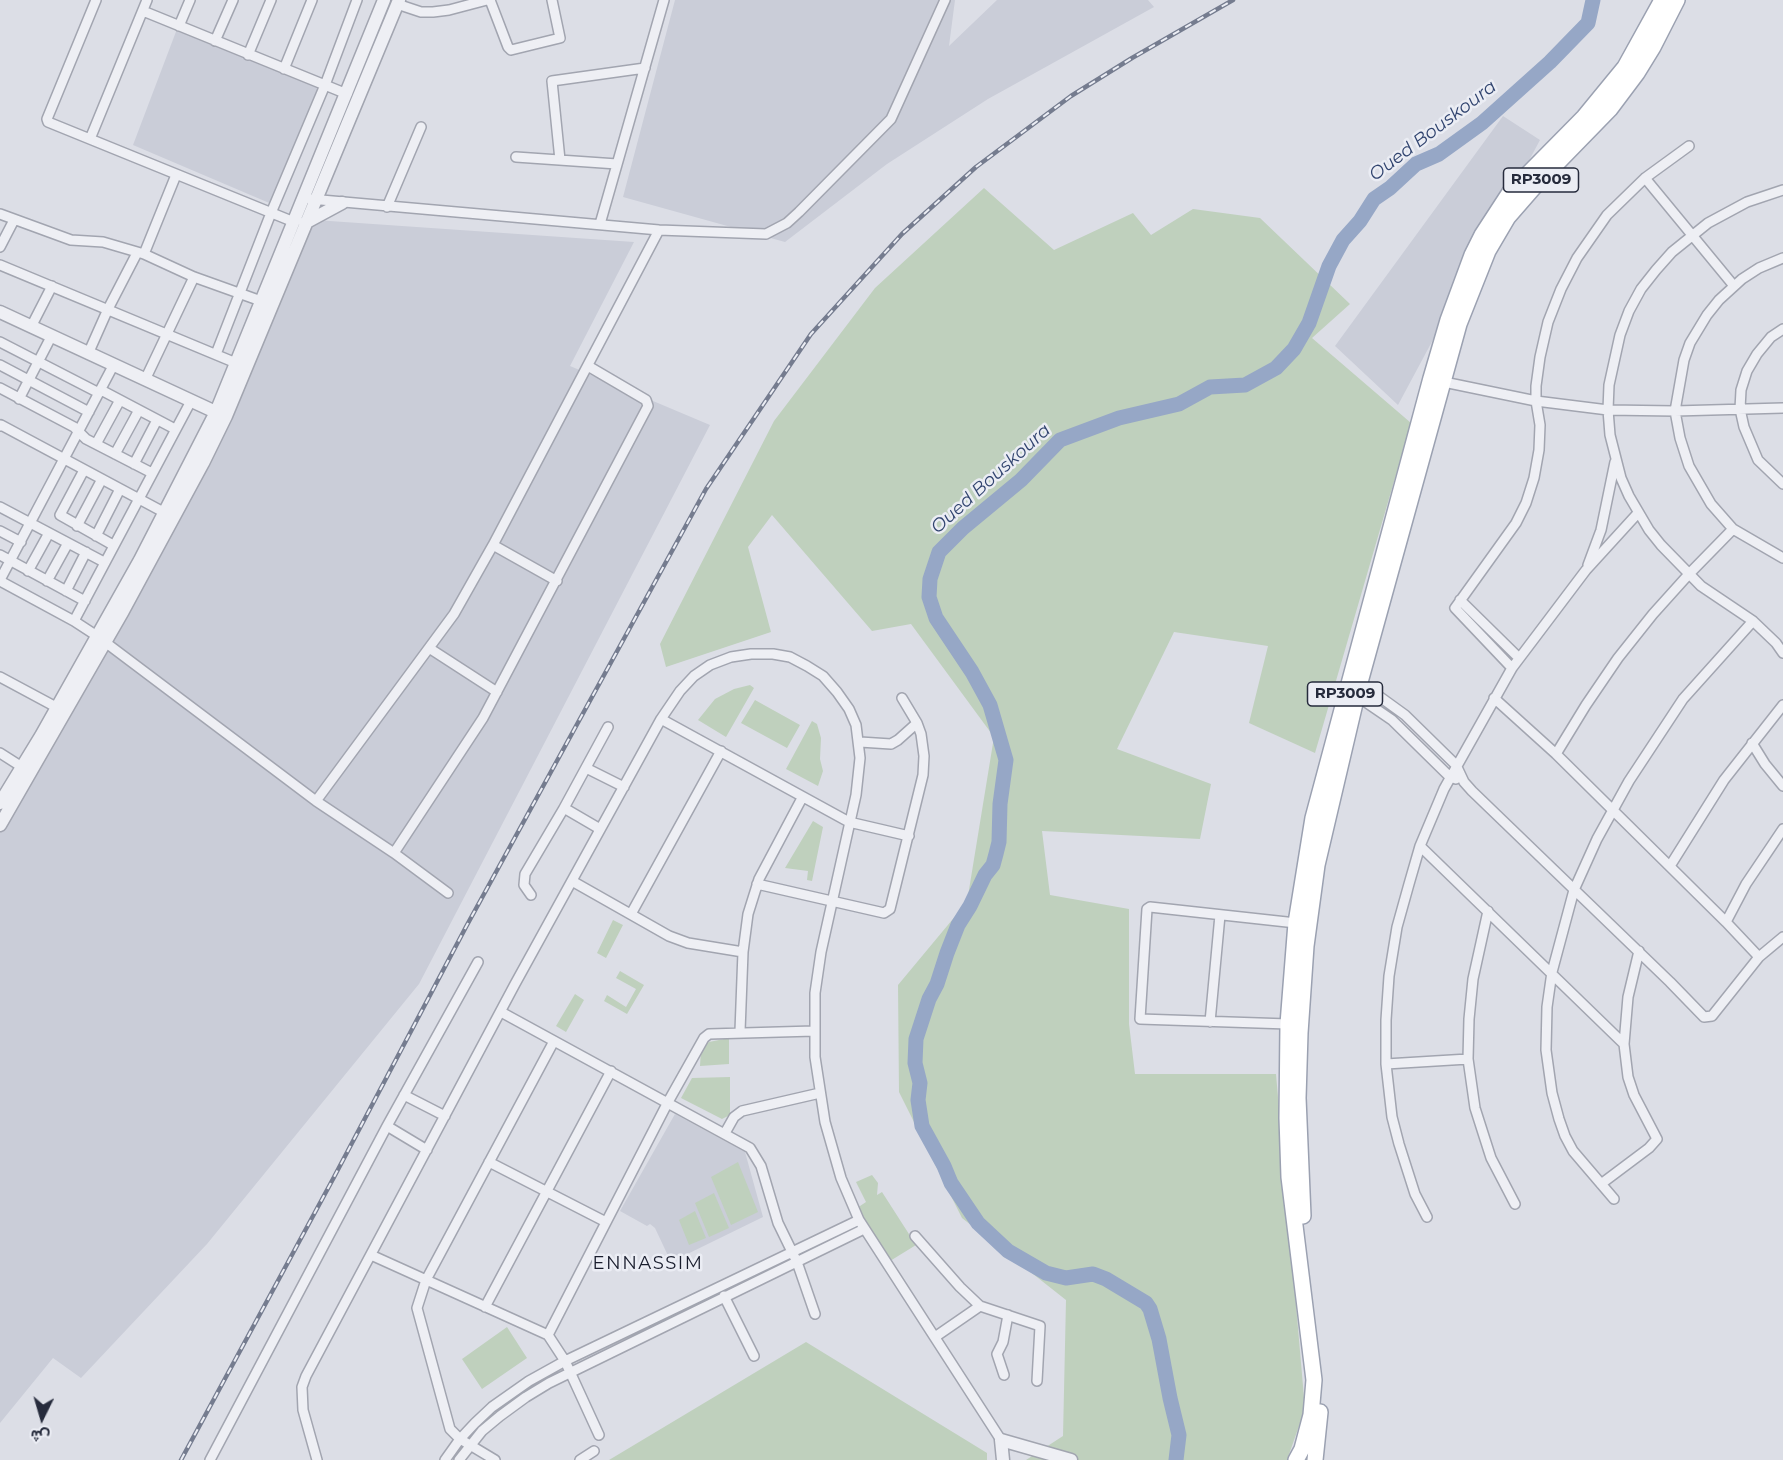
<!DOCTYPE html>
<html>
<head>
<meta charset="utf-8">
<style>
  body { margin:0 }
  #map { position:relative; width:1783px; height:1460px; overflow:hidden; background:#dcdee6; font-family:Montserrat,Vazirmatn,sans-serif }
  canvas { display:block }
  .north { position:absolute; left:12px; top:1388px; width:60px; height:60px; -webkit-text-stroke:4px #ebedf4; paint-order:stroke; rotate:185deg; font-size:16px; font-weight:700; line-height:24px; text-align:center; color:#262b3c }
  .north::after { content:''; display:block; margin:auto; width:21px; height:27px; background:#262b3c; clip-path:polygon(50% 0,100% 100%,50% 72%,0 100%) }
</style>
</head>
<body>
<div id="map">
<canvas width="1783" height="1460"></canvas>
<div class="north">ش</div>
</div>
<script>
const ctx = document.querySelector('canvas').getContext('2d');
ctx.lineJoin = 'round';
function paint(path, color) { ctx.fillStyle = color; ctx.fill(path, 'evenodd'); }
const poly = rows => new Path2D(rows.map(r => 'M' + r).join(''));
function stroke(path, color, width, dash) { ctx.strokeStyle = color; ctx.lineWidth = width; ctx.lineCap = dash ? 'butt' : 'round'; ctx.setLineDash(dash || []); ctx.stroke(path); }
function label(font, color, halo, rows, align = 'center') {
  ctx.font = font + ' Montserrat,sans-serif'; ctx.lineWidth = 5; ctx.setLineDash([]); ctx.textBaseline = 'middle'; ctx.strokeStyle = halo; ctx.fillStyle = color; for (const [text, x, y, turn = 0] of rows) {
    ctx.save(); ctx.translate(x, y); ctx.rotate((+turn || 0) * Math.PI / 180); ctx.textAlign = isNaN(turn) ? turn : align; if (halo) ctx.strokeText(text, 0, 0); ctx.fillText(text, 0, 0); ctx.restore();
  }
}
const built = poly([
  [675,0,955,0,949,46,997,0,1148,0,1154,7,988,99,887,164,785,242,623,197],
  [177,29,321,87,274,205,133,145],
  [1503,116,1540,140,1398,405,1335,346],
  [315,220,634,242,570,366,710,425,419,984,207,1244,81,1378,53,1358,0,1423,0,810],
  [675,1114,745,1152,763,1217,671,1262,655,1228,650,1224,647,1226,620,1211]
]);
const green = poly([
  [984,188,1054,250,1133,213,1151,235,1193,209,1260,218,1350,304,1312,338,1411,423,1315,753,1249,723,1268,646,1174,632,1117,749,1211,784,1200,839,1042,831,1050,895,1129,909,1129,1024,1135,1074,1276,1074,1305,1409,1287,1460,1026,1460,1063,1436,1066,1300,962,1218,899,1092,898,985,967,902,994,737,911,624,872,631,772,515,748,547,771,632,666,667,660,644,774,421,875,288],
  [750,685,754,688,726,737,698,720,715,699,734,689],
  [755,700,800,725,787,748,741,723],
  [812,721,817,724,821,738,820,759,823,771,818,786,786,769],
  [813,821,823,827,812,881,807,880,808,871,785,868],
  [613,920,623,925,606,958,597,953],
  [620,971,644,985,627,1014,604,1001,607,995,626,1007,636,989,616,978],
  [575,994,584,1000,566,1032,556,1026],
  [729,1038,729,1064,700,1066,701,1050,706,1044,709,1042],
  [730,1077,730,1115,722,1119,681,1098,692,1078],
  [738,1162,758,1212,731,1225,711,1177],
  [872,1175,878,1183,877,1195,882,1192,916,1245,890,1261,857,1208,866,1202,856,1182],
  [714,1193,729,1228,709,1237,695,1203],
  [695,1211,706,1238,689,1245,679,1220],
  [507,1327,527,1358,482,1389,462,1359],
  [806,1342,987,1453,987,1460,609,1460]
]);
const river = poly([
  [1176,1460,1179,1435,1170,1398,1159,1339,1150,1309,1146,1303,1106,1279,1093,1274,1066,1278,1046,1273,1008,1251,978,1223,951,1183,944,1166,922,1126,918,1100,920,1083,915,1063,916,1039,929,999,937,984,947,953,958,925,970,906,985,875,993,865,996,854,999,842,1000,804,1006,760,990,705,972,672,936,618,929,597,930,579,939,552,963,528,1021,480,1060,440,1119,418,1179,404,1210,387,1245,385,1276,368,1294,349,1309,323,1329,266,1343,240,1360,221,1374,199,1390,188,1416,164,1439,154,1482,123,1550,62,1588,23,1593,0]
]);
const minor = poly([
  [96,0,47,119,48,122,294,222],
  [490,0,508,47,511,50,560,38,552,0],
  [397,4,421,12,433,12,449,10,487,0],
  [143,11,347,94],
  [179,26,190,0],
  [215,41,233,0],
  [248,55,271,0],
  [284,69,312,0],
  [90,139,147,0],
  [516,157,617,164],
  [560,160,552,81,645,68],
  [1645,178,1734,286],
  [1783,190,1747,202,1708,223,1672,252,1656,270,1641,289,1629,311,1620,335,1609,385,1608,410,1610,435,1621,478,1629,496,1649,530,1661,545,1701,586,1753,621,1776,643,1783,653],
  [310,199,659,230,766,234,787,223,799,212,891,119,945,0],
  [387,207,421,127],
  [0,214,71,240,103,242,144,254,194,277,261,301],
  [600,224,664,0],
  [0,247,14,220],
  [144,254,176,175],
  [1783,258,1759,268,1742,279,1719,300,1707,315,1690,343,1684,360,1675,411,1680,438,1689,466,1711,504,1733,529,1783,558],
  [0,265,236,363],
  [31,327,52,286],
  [1783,329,1771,337,1757,354,1747,371,1741,390,1740,409,1744,427,1758,460,1783,484],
  [0,342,99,393],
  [88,354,108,309,137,253],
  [216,354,271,213,325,85,357,0],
  [0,365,89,412],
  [145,380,194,277],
  [1439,381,1536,401,1608,410,1675,411,1783,408],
  [0,388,74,427,86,439,152,473],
  [101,390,175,429],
  [19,399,51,337],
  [0,426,1,425,169,515],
  [96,444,120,400],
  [115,454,139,410],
  [134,464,157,420],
  [84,470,60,515,113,545],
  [0,507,104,562],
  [77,526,102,479],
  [0,531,21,542],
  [96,536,120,489],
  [493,545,557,581],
  [0,555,85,601],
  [1588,565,1601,530,1615,462],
  [28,571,49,533],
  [0,580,113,366],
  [0,581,74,621,97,636,316,801,394,853,448,893],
  [47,581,68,543],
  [66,591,86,552],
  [1460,600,1519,658],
  [74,621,191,401],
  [429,648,497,692],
  [1512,668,1455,608,1516,523,1526,503,1534,478,1539,450,1540,425,1536,401,1536,386,1540,357,1548,322,1561,289,1577,258,1607,215,1645,178,1689,146],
  [0,677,56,707],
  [1358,681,1405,715,1456,765,1464,782,1472,791,1670,982,1704,1017,1712,1016,1759,957,1783,937],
  [1354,694,1392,720,1450,777,1456,779],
  [902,698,917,723],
  [1494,698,1556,754,1726,922,1759,957],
  [661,719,849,822,909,836],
  [1752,743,1765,764,1783,786],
  [0,753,22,767],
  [1556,754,1586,705,1618,658,1653,614,1689,574,1733,529],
  [586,768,624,787],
  [316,801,454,614,493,545,659,230],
  [600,829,564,808,608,727],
  [1420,846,1624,1044],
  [394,853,483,718,648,406,646,400,588,366],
  [1670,866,1724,780,1783,705],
  [572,881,669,936,688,943,743,952,740,1031],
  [757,884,884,913,890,909,923,775,924,756,921,734,917,723,898,740,891,744,860,742],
  [531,895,524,885,525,874,564,808],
  [1488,911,1473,979,1469,1019,1468,1059,1475,1108,1491,1158,1515,1204],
  [631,914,721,751],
  [1726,922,1746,884,1783,829],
  [743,952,748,914,759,879,802,798],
  [501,1012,750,1148,761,1166,778,1223,797,1262,815,1314],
  [1210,1022,1220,915],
  [1288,1024,1140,1019,1147,909,1150,907,1296,923],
  [1386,1064,1468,1059],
  [404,1095,445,1116],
  [387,1126,427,1150],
  [725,1133,734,1117,742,1111,820,1093],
  [489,1162,606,1222],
  [1601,1184,1649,1148,1657,1139,1634,1095,1628,1077,1624,1044,1628,997,1639,951],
  [1614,1199,1573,1151,1565,1136,1559,1119,1552,1093,1546,1050,1547,1007,1552,972,1574,890,1597,839,1629,781,1683,699,1753,621],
  [1427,1217,1415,1194,1399,1144,1392,1117,1386,1064,1386,1020,1389,976,1397,927,1409,884,1420,846,1444,789,1512,668,1586,570,1638,513],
  [915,1236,960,1287,980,1306,1040,1326,1037,1381],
  [371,1255,548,1335],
  [724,1296,754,1356],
  [485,1307,611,1071],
  [935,1337,980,1306],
  [1004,1375,997,1354,1003,1342,1008,1315],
  [599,1435,565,1361,548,1335,668,1102,704,1038,709,1034,814,1031],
  [210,1460,387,1126,478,962],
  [317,1460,303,1410,302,1387,306,1376,515,984,661,719,680,691,694,676,710,665,731,657,751,654,773,654,790,657,807,666,823,676,837,692,849,709,856,725,860,758,856,795,821,952,815,993,815,1057,825,1122,841,1178,859,1220,1001,1440],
  [445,1460,460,1439,475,1423,492,1407,529,1381,565,1361,859,1220],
  [459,1460,482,1431,500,1416,526,1397,549,1383,864,1229],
  [495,1460,460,1439,450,1429,417,1308,426,1280,554,1041],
  [580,1460,594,1451]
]);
const tertiary = poly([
  [305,223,342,203],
  [0,312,222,415],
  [0,803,41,736,140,560,216,412,384,0],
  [0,825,123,611,203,463,226,416,399,0],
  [1003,1460,1001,1440,1071,1460]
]);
const primary = poly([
  [1303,1216,1298,1098,1300,1033,1306,946,1317,865,1360,682,1459,324,1488,251,1508,217,1535,186,1610,109,1637,73,1653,47,1677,0],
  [1296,1460,1302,1449,1311,1415,1314,1380,1289,1177,1287,1118,1288,1024,1296,923,1313,818,1431,378,1448,320,1472,255,1482,235,1510,192,1584,117,1625,67,1662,0],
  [1315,1460,1320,1412]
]);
const rail = poly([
  [181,1460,333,1179,467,925,706,489,811,334,902,234,976,167,1071,96,1132,58,1233,0]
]);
const shields = [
  [1541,180,75],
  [1345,694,75]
];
const shieldNames = [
  ["RP3009",1541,180],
  ["RP3009",1345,694]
];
const waterNames = [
  ["Oued Bouskoura",1433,131,-37],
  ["Oued Bouskoura",991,479,-42]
];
const neighbourhoodNames = [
  ["ENNASSIM",648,1264]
];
paint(built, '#cacdd8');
paint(green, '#bfd0bd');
stroke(river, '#96a7c6', 15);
stroke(minor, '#a2a5b0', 12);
stroke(tertiary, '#a2a5b0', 15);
stroke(primary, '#9ba1b1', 18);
stroke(minor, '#eeeff4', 9);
stroke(tertiary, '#eeeff4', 12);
stroke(primary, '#fff', 15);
stroke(rail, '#757c8f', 4.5);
stroke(rail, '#ebedf4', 2, [7]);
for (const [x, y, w] of shields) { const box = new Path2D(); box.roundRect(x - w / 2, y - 12, w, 24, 4.5); ctx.fillStyle = '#ebedf4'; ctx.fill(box); stroke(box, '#262b3c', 1.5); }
label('bold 15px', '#262b3c', null, shieldNames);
label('italic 18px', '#31446f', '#ebedf4', waterNames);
ctx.letterSpacing = '1.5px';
label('18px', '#181c2c', '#ebedf4', neighbourhoodNames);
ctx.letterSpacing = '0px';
</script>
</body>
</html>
